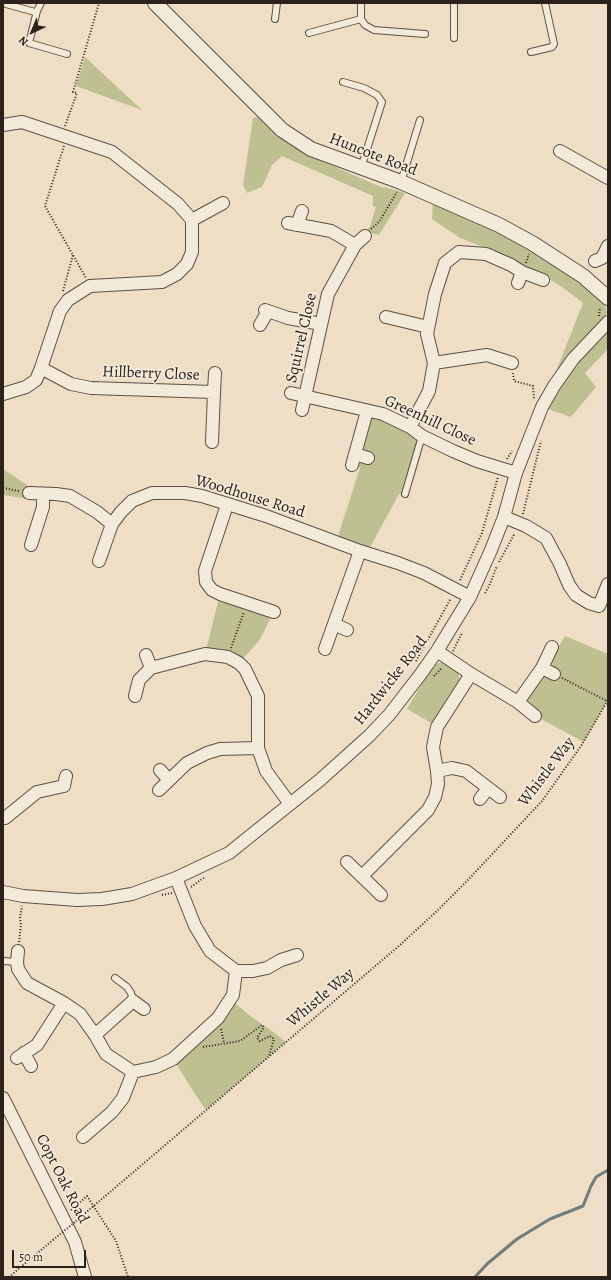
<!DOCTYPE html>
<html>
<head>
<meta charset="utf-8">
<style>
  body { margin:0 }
  #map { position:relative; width:611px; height:1280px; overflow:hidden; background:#eedec5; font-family:Alegreya,serif }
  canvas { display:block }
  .frame { position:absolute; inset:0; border:4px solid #2c211b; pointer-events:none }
  .north { position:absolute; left:12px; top:12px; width:40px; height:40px; -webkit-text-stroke:3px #f4ead9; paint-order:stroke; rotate:224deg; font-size:11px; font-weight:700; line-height:16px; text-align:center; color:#2c211b }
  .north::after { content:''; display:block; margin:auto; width:14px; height:18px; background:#2c211b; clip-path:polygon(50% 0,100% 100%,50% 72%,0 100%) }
  .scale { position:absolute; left:12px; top:1250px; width:74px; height:18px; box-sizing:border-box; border:2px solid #2c211b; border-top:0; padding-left:5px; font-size:12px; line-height:14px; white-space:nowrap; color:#2c211b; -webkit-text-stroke:3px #f4ead9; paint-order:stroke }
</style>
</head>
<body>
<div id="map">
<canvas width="611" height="1280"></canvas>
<div class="frame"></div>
<div class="north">N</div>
<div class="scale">50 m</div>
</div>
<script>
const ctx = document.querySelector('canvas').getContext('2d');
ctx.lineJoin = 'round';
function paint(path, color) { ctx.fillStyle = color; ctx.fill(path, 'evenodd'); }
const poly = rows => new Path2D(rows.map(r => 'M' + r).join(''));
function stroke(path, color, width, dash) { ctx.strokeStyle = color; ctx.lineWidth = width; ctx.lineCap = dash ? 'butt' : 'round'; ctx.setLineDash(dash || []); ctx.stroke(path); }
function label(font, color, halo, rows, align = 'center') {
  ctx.font = font + ' Alegreya,serif'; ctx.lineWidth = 3.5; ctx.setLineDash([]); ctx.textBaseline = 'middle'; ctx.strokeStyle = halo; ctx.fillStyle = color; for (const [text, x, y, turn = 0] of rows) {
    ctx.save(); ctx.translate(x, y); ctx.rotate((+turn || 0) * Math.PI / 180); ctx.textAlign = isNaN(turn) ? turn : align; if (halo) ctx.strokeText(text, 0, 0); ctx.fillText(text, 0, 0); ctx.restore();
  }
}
const green = poly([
  [85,57,142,110,76,86],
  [260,116,279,136,310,156,383,188,384,187,405,193,379,235,365,232,370,226,376,207,373,206,373,196,282,156,272,165,262,187,247,193,243,185,253,118],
  [433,200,511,234,603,298,607,313,590,337,608,322,608,349,585,373,596,387,571,417,542,407,583,303,562,287,544,276,524,269,496,252,460,238,432,219],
  [367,411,422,436,405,494,399,494,367,553,336,542,360,468,352,465],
  [3,469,30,487,27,499,3,495],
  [220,594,274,612,259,641,239,663,205,654],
  [565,636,608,654,608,700,584,742,535,716,518,702,542,668,556,670,550,661],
  [443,662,458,672,460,681,433,724,407,709,433,665],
  [231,1000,249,1015,276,1034,286,1042,206,1110,195,1094,173,1059]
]);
const stream = poly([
  [475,1277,487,1264,517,1239,550,1219,583,1206,591,1186,596,1177,608,1170]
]);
const path = poly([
  [65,126,77,93,73,92,99,3],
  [64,146,45,206,86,278],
  [371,229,379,222,397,192],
  [526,263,529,254],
  [63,291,73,255],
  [599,316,600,307],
  [513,373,514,381,533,386,534,399],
  [507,459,512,451],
  [3,488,19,491],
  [523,514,541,441],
  [499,562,515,533],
  [460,580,482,533,498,477],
  [485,593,489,586,497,566],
  [231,648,244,612],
  [453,651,462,633],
  [416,661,451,598],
  [434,676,442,668],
  [562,678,607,701],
  [191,887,205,877],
  [162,895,172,893],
  [19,942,21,925,20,918,22,906],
  [221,1029,224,1043],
  [203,1047,240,1041,262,1025,264,1027,257,1038,260,1041,270,1036,274,1039,269,1056],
  [71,1210,87,1196,116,1241,128,1277],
  [76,1221,400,945,438,910,466,882,542,801,581,746,608,700],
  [9,1277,53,1240]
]);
const service = poly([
  [361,3,361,19,365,25,374,30,425,34],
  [6,4,35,12,37,11,41,3],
  [37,11,29,43,67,54],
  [275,19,277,3],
  [309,33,361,19],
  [454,38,454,3],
  [531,52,552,47,554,44,545,3],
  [343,82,364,88,377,95,382,102,361,168],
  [401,182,420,120],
  [405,494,422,436],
  [3,961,17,962],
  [115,978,127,987,131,993,133,1001]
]);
const minor = poly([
  [3,125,22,122,112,152,178,204,192,220,192,252,187,264,177,274,162,282,90,286,68,300,60,311,41,368,36,380,26,387,3,394],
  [560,151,608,178],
  [192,220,223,203],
  [288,223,331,231,355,245,328,294,302,410],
  [297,225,302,211],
  [355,245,365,236],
  [595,261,602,258,608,246],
  [518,283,522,272],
  [265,310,288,318,321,324],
  [386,317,428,327],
  [260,325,268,311],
  [434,363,487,355,512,363],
  [41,368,71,384,91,388,214,392,212,442],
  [214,392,215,373],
  [291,393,383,414,410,427,422,436,453,451,477,461,516,473],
  [410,427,429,391,434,363,427,334,435,294,445,263,459,252,486,254,511,265,522,272,543,280],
  [355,454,368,458],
  [352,465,367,411],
  [29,493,56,494,70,496,97,512,112,524,121,512,132,501,152,493,185,493,202,496,266,516,360,551,398,563,424,573,470,597],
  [227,505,205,571,206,582,212,590,220,594,274,612],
  [504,517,526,526,546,538,560,564,569,585,576,595,589,603,599,606,608,584],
  [31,545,43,507,43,494],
  [99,561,112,524],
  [334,624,347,630],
  [325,649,360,551],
  [437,651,471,674,518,702,542,668,552,647],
  [146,655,151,668],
  [542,668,554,674],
  [135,696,139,680,151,668,205,654,228,657,239,663,245,669,258,696,258,748,266,771,290,804],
  [518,702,535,716],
  [160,770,169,780],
  [437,771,452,768,466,771,500,797],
  [159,790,187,763,207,753,220,749,258,748],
  [480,799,488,788],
  [3,818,5,818,37,792,64,786,66,776],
  [347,862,381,895],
  [362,876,428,810,435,797,438,784,437,771,433,747,437,727,471,674],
  [176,878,195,926,210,951,236,971,253,971,267,968,281,960,297,955],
  [3,892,23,896,77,900,102,899,132,894,176,878,229,853,320,780,369,736,389,715,420,675,437,651,470,597,491,550,504,517,516,473,542,407,554,386,573,359,608,322],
  [18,951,17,962,18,969,27,983,64,1003,80,1014,95,1035,106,1054,133,1072,156,1067,173,1059,218,1018,233,995,236,971],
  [95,1035,133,1001,144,1009],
  [24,1053,31,1066],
  [17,1058,37,1045,64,1003],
  [3,1098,75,1242,85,1277],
  [83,1137,112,1112,123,1098,133,1072]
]);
const tertiary = poly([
  [155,3,282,130,311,149,401,182,499,225,532,243,583,276,608,298]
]);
const pathBridge = poly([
  [53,1240,75,1222]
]);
const streetNames = [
  ["Huncote Road",373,155,21],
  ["Squirrel Close",302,338,-77],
  ["Hillberry Close",151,374,2],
  ["Greenhill Close",430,421,25],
  ["Woodhouse Road",250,497,17],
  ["Hardwicke Road",391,681,-52],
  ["Whistle Way",547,772,-53],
  ["Whistle Way",321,998,-40],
  ["Copt Oak Road",62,1179,63]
];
paint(green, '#bec091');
stroke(stream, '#6f7d7c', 3);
stroke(service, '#5c5046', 8);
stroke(minor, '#5c5046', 14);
stroke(tertiary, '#5c5046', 16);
stroke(path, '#2c211b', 2, [1, 2]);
stroke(service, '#f4ead9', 6);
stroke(minor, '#f4ead9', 12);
stroke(tertiary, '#f4ead9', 14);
stroke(pathBridge, '#2c211b', 2, [1, 2]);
label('16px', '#2c211b', '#f4ead9', streetNames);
</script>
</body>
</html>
